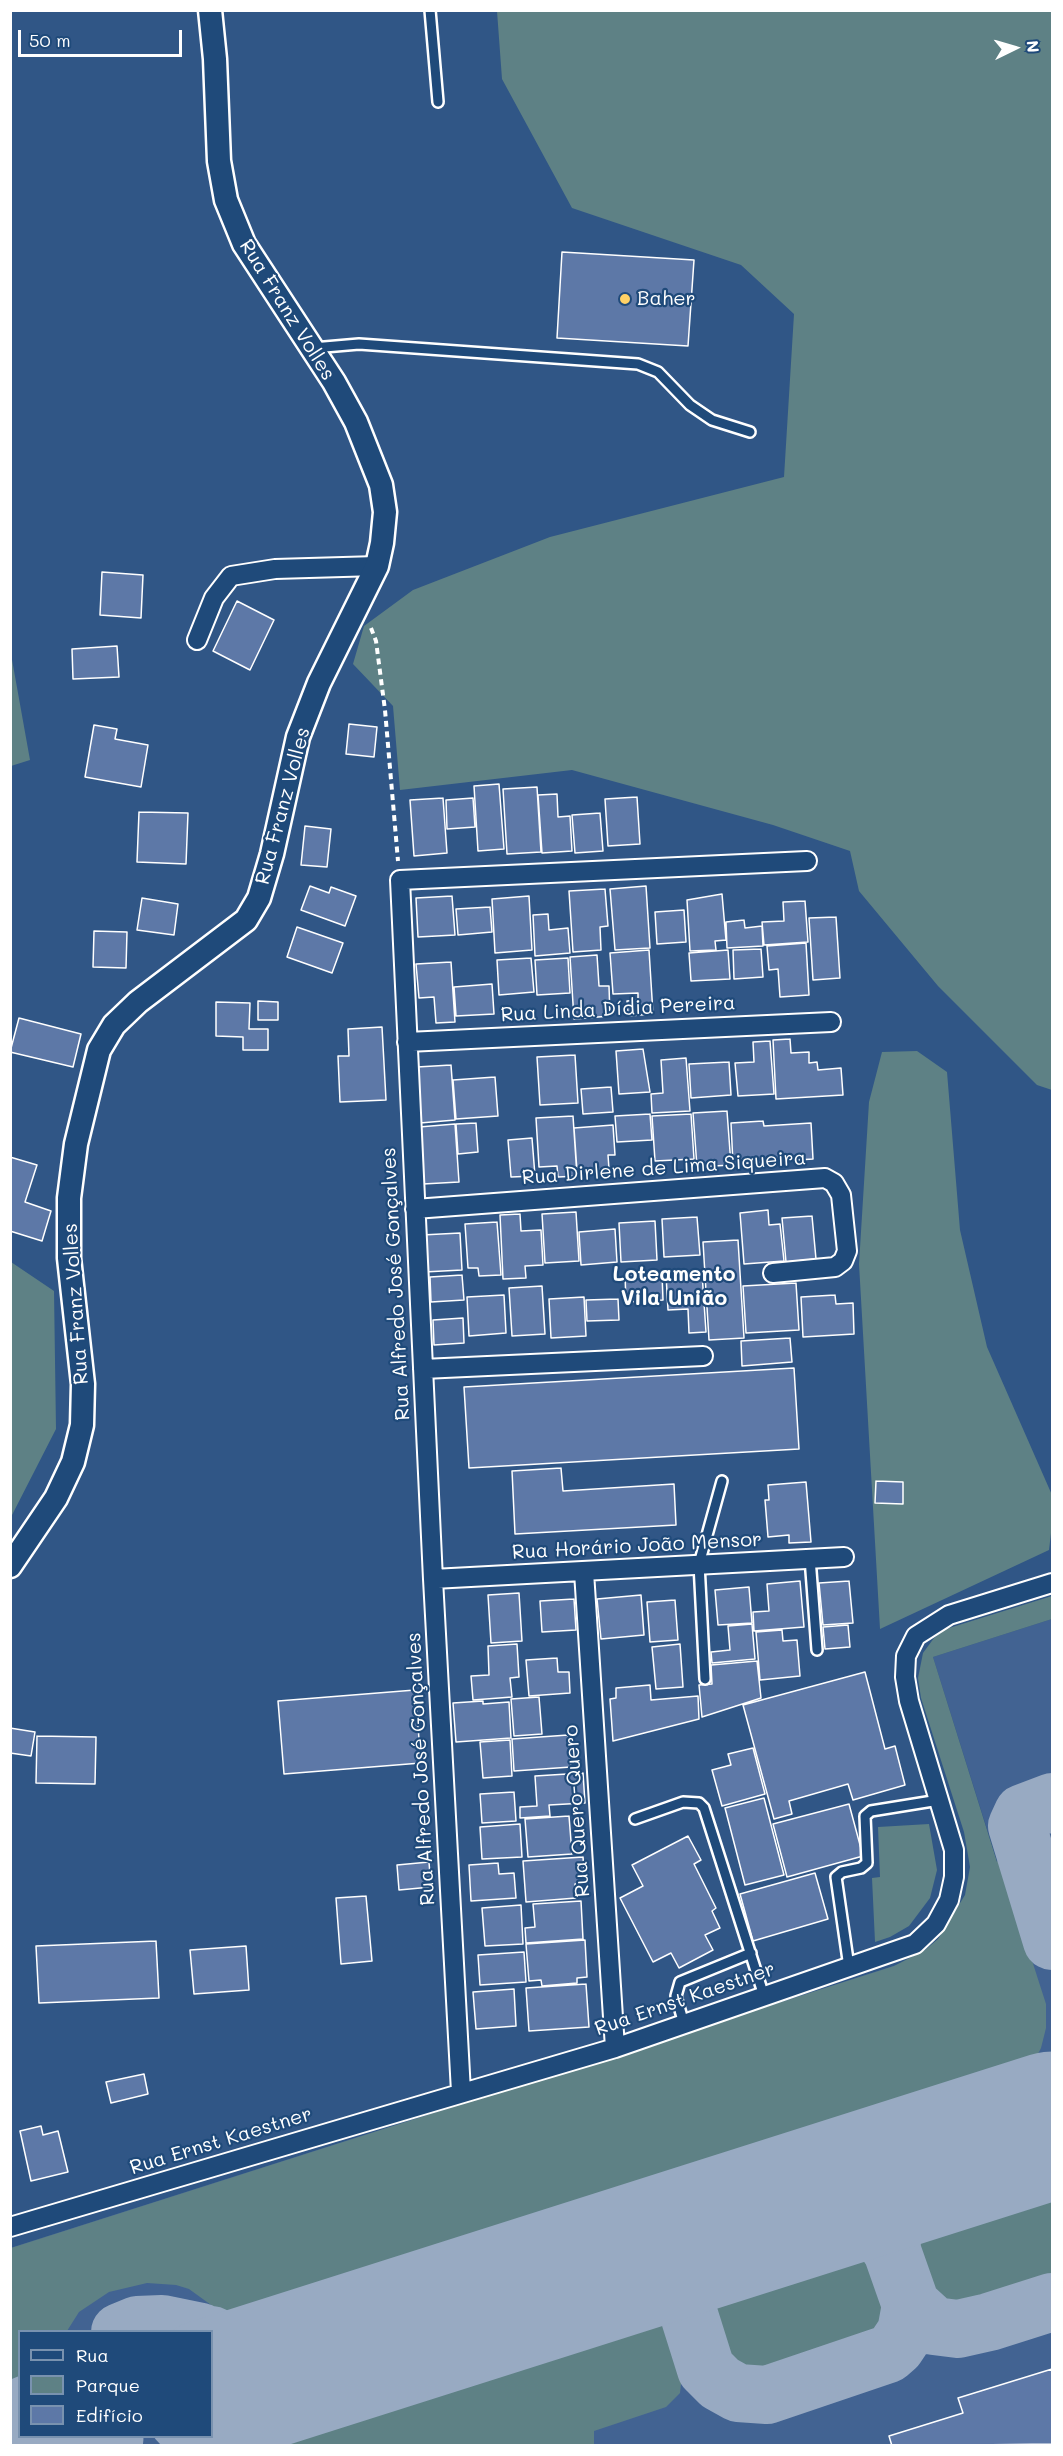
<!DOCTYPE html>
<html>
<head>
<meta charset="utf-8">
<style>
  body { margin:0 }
  #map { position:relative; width:1063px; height:2456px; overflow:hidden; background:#305686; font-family:Mali,sans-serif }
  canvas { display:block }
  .frame { position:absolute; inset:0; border:12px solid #fff; pointer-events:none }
  .legend { position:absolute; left:18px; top:2330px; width:195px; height:108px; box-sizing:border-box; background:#1f4a7a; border:2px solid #7992af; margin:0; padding:8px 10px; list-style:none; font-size:18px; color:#fff }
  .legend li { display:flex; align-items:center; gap:12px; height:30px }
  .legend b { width:30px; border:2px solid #7992af }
  .north { position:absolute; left:985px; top:18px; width:60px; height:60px; -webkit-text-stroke:4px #1f4a7a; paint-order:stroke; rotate:85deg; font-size:16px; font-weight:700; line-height:24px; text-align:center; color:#fff }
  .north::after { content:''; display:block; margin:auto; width:21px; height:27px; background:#fff; clip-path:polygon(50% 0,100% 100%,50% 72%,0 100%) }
  .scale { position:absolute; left:18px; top:30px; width:164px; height:27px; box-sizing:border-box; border:3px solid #fff; border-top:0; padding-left:8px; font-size:18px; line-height:21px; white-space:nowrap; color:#fff; -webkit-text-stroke:4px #1f4a7a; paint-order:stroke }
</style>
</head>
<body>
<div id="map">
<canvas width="1063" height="2456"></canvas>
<div class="frame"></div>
<ul class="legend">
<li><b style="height:8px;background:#1f4a7a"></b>Rua</li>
<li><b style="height:16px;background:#5e8185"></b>Parque</li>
<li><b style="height:16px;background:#5d78a7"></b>Edifício</li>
</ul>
<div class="north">N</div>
<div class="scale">50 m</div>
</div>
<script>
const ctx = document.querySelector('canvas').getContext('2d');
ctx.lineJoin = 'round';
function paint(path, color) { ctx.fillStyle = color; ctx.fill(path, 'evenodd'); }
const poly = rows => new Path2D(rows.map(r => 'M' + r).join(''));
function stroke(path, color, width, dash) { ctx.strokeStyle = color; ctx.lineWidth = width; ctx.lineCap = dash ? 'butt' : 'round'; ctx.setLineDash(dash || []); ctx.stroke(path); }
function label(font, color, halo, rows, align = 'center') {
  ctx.font = font + ' Mali,sans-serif'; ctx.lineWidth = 4.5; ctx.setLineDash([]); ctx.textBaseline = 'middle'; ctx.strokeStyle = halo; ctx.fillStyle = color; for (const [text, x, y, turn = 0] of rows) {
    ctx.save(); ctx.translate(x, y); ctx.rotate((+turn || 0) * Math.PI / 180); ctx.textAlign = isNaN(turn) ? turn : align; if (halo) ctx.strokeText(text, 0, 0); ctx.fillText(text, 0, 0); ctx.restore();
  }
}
const built = poly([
  [1052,1619,1052,2444,11,2445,10,2248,959,1945,998,1864,933,1657],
  [20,2332,212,2332,212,2436,20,2436]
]);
const green = poly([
  [497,11,1052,11,1052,1090,1037,1085,938,986,859,891,850,851,773,825,572,770,400,790,393,706,353,664,364,626,413,590,550,537,784,477,794,314,741,265,572,208,502,79],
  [11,654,30,760,11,766,10,766],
  [917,1051,947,1072,960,1230,987,1347,1052,1495,1052,1525,1049,1550,880,1629,859,1264,869,1102,882,1052],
  [11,1262,54,1291,56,1429,11,1517],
  [1052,1596,1052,1619,933,1657,997,1862,999,1858,1046,2004,1046,2028,1041,2048,1033,2064,1019,2077,997,2092,253,2327,236,2323,189,2289,176,2285,147,2283,109,2292,79,2312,67,2331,20,2332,19,2401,11,2404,11,2248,894,1966,925,1950,938,1939,965,1895,970,1867,964,1832,921,1698,918,1678,923,1653,934,1638,946,1629],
  [929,1824,937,1870,930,1898,909,1926,890,1937,875,1942,872,1878,880,1877,878,1827],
  [1052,2175,1052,2285,973,2311,947,2309,935,2302,912,2245,922,2219],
  [842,2242,856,2247,871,2263,886,2304,887,2313,880,2330,860,2347,775,2373,758,2375,738,2371,731,2365,711,2312,713,2295,720,2284],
  [640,2309,659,2315,667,2324,682,2375,680,2393,666,2407,594,2431,594,2445,199,2445]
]);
const taxiway = poly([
  [1052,1802,1023,1813,1017,1826,1052,1941],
  [1024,2134,1052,2107],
  [668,2248,706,2369,720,2383,738,2393,767,2395,888,2354,896,2347,906,2332,911,2305,892,2251,871,2221,852,2207,831,2201,799,2204],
  [892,2251,891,2218,897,2193,911,2175,944,2158],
  [911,2305,934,2326,958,2329,989,2322,1052,2302],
  [120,2332,137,2325,162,2324,201,2332],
  [212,2335,257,2359,272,2363,323,2356]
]);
const runway = poly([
  [212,2392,1052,2125],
  [42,2446,70,2436]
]);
const building = poly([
  [562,252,694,260,688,346,557,338,562,252],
  [102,572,143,575,141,618,100,615,102,572],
  [237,601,274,620,250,670,213,651,237,601],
  [117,646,119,677,73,679,72,649,117,646],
  [349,724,377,727,374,757,346,754,349,724],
  [94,725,117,729,115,739,148,745,141,787,85,777,94,725],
  [499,784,504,849,478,851,474,786,499,784],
  [537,787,541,852,507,854,503,789,537,787],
  [557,794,558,817,570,816,572,851,542,853,538,795,557,794],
  [637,797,640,844,608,846,605,799,637,797],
  [443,798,447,853,414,856,410,800,443,798],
  [473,798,475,827,447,829,446,800,473,798],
  [139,812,188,813,186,864,137,862,139,812],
  [600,813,603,851,575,853,572,815,600,813],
  [305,826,331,829,327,867,301,865,305,826],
  [310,886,329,893,331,887,356,896,345,926,301,910,310,886],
  [646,886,650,948,615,950,610,889,646,886],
  [605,889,608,926,600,927,601,950,573,952,569,891,605,889],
  [722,894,726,940,715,941,716,950,690,951,687,900,722,894],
  [452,896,455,935,418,937,416,898,452,896],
  [529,896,532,950,495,953,492,899,529,896],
  [142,898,178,904,174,935,137,930,142,898],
  [805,901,808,942,764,945,762,922,784,921,783,902,805,901],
  [490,907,492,932,458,935,456,909,490,907],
  [684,910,686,942,657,944,655,912,684,910],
  [548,914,549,930,568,928,570,953,535,956,533,915,548,914],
  [836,917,840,978,813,980,809,918,836,917],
  [744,920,745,928,762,926,763,946,727,948,726,922,744,920],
  [297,927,343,943,332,973,287,957,297,927],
  [94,931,127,932,126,968,93,967,94,931],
  [806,943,809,995,780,997,778,969,769,970,767,946,806,943],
  [761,949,763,977,734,979,733,950,761,949],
  [649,950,653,1014,628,1016,627,1001,638,1000,638,993,613,994,610,953,649,950],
  [728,950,730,979,691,981,689,953,728,950],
  [597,955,599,986,609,986,610,1016,574,1019,570,957,597,955],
  [531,958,534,992,499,995,497,960,531,958],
  [568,958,570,993,537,995,535,960,568,958],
  [451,962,455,1022,436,1023,434,997,419,998,416,964,451,962],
  [492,984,494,1014,456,1016,454,987,492,984],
  [258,1001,278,1002,278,1020,258,1020,258,1001],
  [216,1002,250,1003,249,1029,268,1029,268,1050,243,1050,243,1037,216,1036,216,1002],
  [19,1018,81,1034,73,1067,10,1052,19,1018],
  [382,1027,386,1100,340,1102,338,1056,349,1056,348,1029,382,1027],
  [790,1039,791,1053,809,1052,809,1063,817,1062,818,1070,841,1068,843,1095,776,1099,773,1040,790,1039],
  [770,1041,774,1094,738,1096,735,1063,754,1062,753,1042,770,1041],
  [643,1049,650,1092,619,1094,616,1051,643,1049],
  [575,1055,578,1103,540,1105,537,1057,575,1055],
  [686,1058,690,1111,652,1113,651,1094,663,1093,661,1060,686,1058],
  [729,1062,731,1095,691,1098,689,1064,729,1062],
  [451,1065,455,1120,420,1123,417,1067,451,1065],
  [495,1077,498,1116,456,1119,453,1080,495,1077],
  [611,1087,613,1112,583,1114,581,1089,611,1087],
  [727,1111,731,1165,697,1167,693,1113,727,1111],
  [650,1114,652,1140,617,1142,615,1116,650,1114],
  [691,1114,694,1159,655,1161,652,1116,691,1114],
  [573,1116,577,1176,558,1177,557,1166,539,1167,536,1118,573,1116],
  [763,1121,764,1126,811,1123,813,1159,733,1164,731,1123,763,1121],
  [476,1123,478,1152,458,1154,456,1124,476,1123],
  [455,1124,459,1182,423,1184,419,1127,455,1124],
  [613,1125,615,1155,608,1155,609,1169,577,1171,574,1128,613,1125],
  [532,1138,535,1176,511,1177,508,1140,532,1138],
  [10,1157,37,1165,25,1202,51,1211,42,1241,10,1231,10,1157],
  [768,1210,769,1225,780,1224,784,1261,744,1264,740,1213,768,1210],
  [576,1212,579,1261,545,1263,542,1214,576,1212],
  [520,1214,521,1231,541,1230,543,1265,525,1266,526,1278,503,1279,500,1215,520,1214],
  [812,1216,816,1259,786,1262,782,1218,812,1216],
  [697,1217,700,1255,664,1257,662,1219,697,1217],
  [655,1221,657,1260,621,1262,619,1223,655,1221],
  [497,1222,501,1275,479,1276,478,1268,468,1268,465,1224,497,1222],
  [615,1229,617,1262,581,1265,579,1232,615,1229],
  [460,1233,462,1270,424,1272,422,1235,460,1233],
  [738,1240,744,1338,709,1340,703,1242,738,1240],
  [702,1273,706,1332,689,1333,688,1309,668,1310,666,1275,702,1273],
  [662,1274,663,1300,626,1302,625,1275,662,1274],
  [462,1275,464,1300,431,1302,430,1277,462,1275],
  [796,1283,799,1330,746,1333,743,1286,796,1283],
  [542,1286,545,1334,512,1336,509,1288,542,1286],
  [504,1295,506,1333,469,1336,467,1297,504,1295],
  [835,1295,836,1304,853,1303,854,1334,803,1337,801,1297,835,1295],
  [584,1297,586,1336,551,1338,549,1299,584,1297],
  [618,1299,619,1320,587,1321,586,1300,618,1299],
  [463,1318,464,1343,434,1345,433,1320,463,1318],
  [790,1338,792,1362,742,1366,741,1341,790,1338],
  [794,1368,799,1449,469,1468,464,1387,794,1368],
  [561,1468,563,1491,674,1484,676,1525,515,1534,512,1471,561,1468],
  [876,1481,903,1482,903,1504,875,1503,876,1481],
  [806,1482,811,1542,789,1543,789,1535,768,1537,765,1500,769,1500,768,1485,806,1482],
  [800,1581,804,1627,754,1631,753,1612,769,1611,767,1584,800,1581],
  [849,1581,853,1623,823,1625,819,1583,849,1581],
  [749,1587,752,1623,718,1625,715,1590,749,1587],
  [519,1593,522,1641,491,1643,488,1595,519,1593],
  [641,1595,644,1635,601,1639,597,1599,641,1595],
  [574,1599,576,1630,542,1632,540,1601,574,1599],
  [675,1600,678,1640,650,1642,647,1602,675,1600],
  [752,1624,755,1659,712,1663,711,1652,730,1650,728,1626,752,1624],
  [848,1625,850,1647,825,1649,823,1627,848,1625],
  [782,1630,783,1641,797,1640,800,1676,760,1680,756,1632,782,1630],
  [517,1644,519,1677,510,1678,512,1697,473,1700,471,1676,489,1675,488,1646,517,1644],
  [680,1644,683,1687,656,1689,652,1647,680,1644],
  [557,1658,558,1672,569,1672,570,1693,529,1696,526,1660,557,1658],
  [757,1661,761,1698,702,1717,699,1685,712,1684,711,1665,757,1661],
  [865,1672,885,1749,895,1746,905,1785,853,1800,848,1784,789,1801,792,1814,774,1819,743,1705,865,1672],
  [650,1685,651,1700,698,1696,699,1719,613,1741,610,1699,616,1698,616,1688,650,1685],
  [415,1690,421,1763,284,1774,278,1701,415,1690],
  [539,1697,542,1734,514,1736,511,1699,539,1697],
  [483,1701,483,1704,509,1702,511,1738,456,1742,453,1703,483,1701],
  [10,1728,35,1732,31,1756,10,1753,10,1728],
  [568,1735,571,1767,514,1771,512,1739,568,1735],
  [37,1736,96,1737,95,1784,36,1783,37,1736],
  [510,1740,512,1776,483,1778,480,1742,510,1740],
  [753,1748,765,1794,722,1806,712,1770,731,1765,728,1754,753,1748],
  [583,1773,585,1803,549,1805,550,1816,520,1818,520,1807,537,1806,535,1776,583,1773],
  [514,1792,516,1821,482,1823,480,1794,514,1792],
  [764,1798,784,1875,745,1885,725,1808,764,1798],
  [849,1804,863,1856,787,1877,773,1824,849,1804],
  [569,1816,572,1854,528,1857,525,1819,569,1816],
  [520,1824,522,1857,482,1859,480,1827,520,1824],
  [688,1836,701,1860,694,1864,716,1908,712,1911,720,1928,705,1935,713,1950,679,1968,671,1953,653,1962,620,1898,643,1886,632,1865,688,1836],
  [583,1857,585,1883,575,1884,576,1898,526,1902,523,1861,583,1857],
  [429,1862,431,1887,399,1890,397,1865,429,1862],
  [498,1863,499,1874,514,1873,516,1898,471,1901,469,1865,498,1863],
  [815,1873,828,1919,753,1941,740,1894,815,1873],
  [366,1896,372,1961,341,1964,336,1898,366,1896],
  [581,1901,583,1939,526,1943,525,1928,535,1927,533,1904,581,1901],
  [521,1905,523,1944,485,1946,482,1908,521,1905],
  [585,1940,587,1977,577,1978,577,1983,542,1986,541,1980,529,1981,526,1944,585,1940],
  [156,1941,159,1998,39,2003,36,1946,156,1941],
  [246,1946,249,1990,194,1994,190,1950,246,1946],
  [524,1952,526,1982,480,1985,478,1955,524,1952],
  [586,1984,589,2027,529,2031,526,1988,586,1984],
  [514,1989,516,2026,476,2029,473,1992,514,1989],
  [144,2074,148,2094,111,2103,106,2082,144,2074],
  [41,2126,43,2135,58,2131,68,2172,31,2181,20,2131,41,2126],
  [1052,2369,1052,2444,892,2446,889,2436,963,2413,958,2398,1052,2369]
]);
const path = poly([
  [371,628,376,641,385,710,398,861]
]);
const service = poly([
  [430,10,438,102],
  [313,348,359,344,638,364,658,372,690,405,712,420,750,432],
  [810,1558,817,1650],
  [705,1679,699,1564,722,1481],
  [635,1819,683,1802,699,1803,704,1808,764,1996],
  [849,1967,836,1877,842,1872,861,1868,867,1863,865,1816,871,1811,939,1800],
  [684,2024,676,1996,680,1982,751,1953]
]);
const minor = poly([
  [197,640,214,598,231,576,275,569,377,566],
  [407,1042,831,1022],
  [415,1209,825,1178,834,1183,841,1195,847,1251,843,1261,835,1267,773,1273],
  [423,1369,703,1356],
  [584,1572,615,2048],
  [433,1579,844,1557],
  [461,2092,433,1579,400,880,807,861],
  [10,2227,615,2048,915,1944,936,1924,949,1900,954,1877,954,1850,909,1701,905,1677,906,1656,916,1636,949,1615,1052,1583]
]);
const tertiary = poly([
  [10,1566,56,1498,73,1462,82,1425,83,1384,69,1258,69,1198,76,1144,99,1050,114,1025,138,1002,246,920,259,898,272,854,298,737,319,683,377,566,382,543,385,512,381,485,356,422,334,382,244,244,226,200,219,161,215,59,210,10]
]);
const markers = [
  [625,299,6,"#ffd166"]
];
const poiNames = [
  ["Baher",637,299]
];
const streetNames = [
  ["Rua Franz Volles",287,310,58],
  ["Rua Franz Volles",283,806,-75],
  ["Rua Linda Dídia Pereira",618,1009,-3],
  ["Rua Dirlene de Lima Siqueira",664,1168,-4],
  ["Rua Alfredo José Gonçalves",396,1284,-93],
  ["Rua Franz Volles",76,1304,-94],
  ["Rua Horário João Mensor",637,1546,-3],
  ["Rua Alfredo José Gonçalves",421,1769,-93],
  ["Rua Quero-Quero",577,1811,-94],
  ["Rua Ernst Kaestner",685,1999,-19],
  ["Rua Ernst Kaestner",221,2141,-17]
];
const neighbourhoodNames = [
  ["Loteamento",674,1275],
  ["Vila União",674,1299]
];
paint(built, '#426392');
paint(green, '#5e8185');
stroke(taxiway, '#98aac2', 58);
stroke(runway, '#98aac2', 147);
paint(building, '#5d78a7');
stroke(building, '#fff', 1.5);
stroke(service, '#fff', 14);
stroke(minor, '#fff', 22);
stroke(tertiary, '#fff', 27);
stroke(path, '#fff', 4, [6, 4.5]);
stroke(service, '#1f4a7a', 9);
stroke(minor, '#1f4a7a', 18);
stroke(tertiary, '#1f4a7a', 22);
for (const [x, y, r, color] of markers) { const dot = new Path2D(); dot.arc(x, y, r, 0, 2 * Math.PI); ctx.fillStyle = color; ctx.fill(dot); stroke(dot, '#1f4a7a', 2); }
label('20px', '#fff', '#1f4a7a', poiNames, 'left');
label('20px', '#fff', '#1f4a7a', streetNames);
label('bold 21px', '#fff', '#1f4a7a', neighbourhoodNames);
</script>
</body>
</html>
